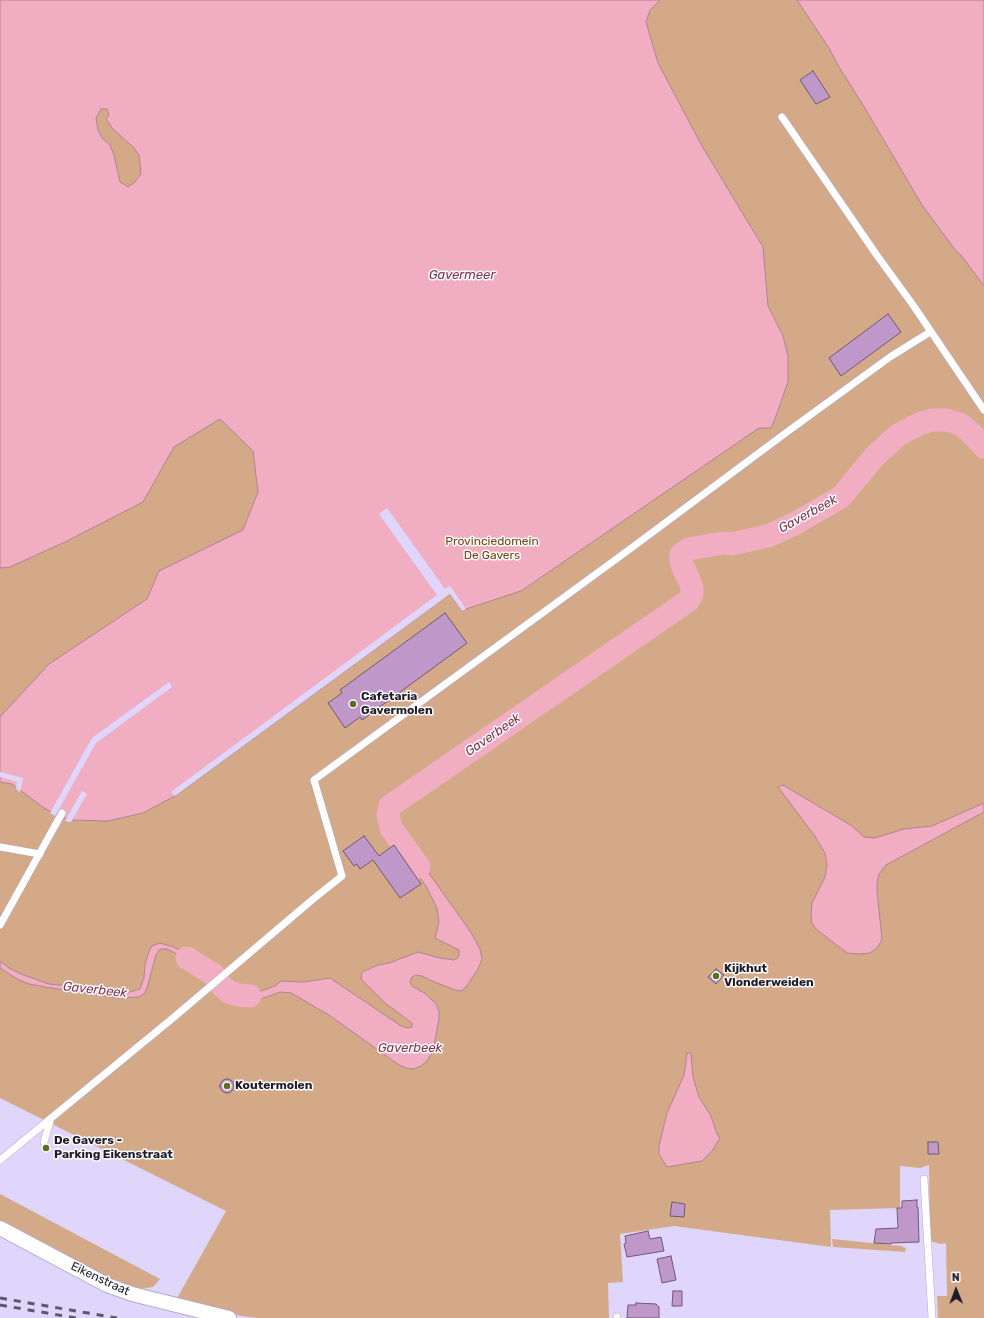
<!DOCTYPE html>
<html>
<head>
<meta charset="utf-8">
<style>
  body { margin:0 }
  #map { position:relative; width:984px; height:1318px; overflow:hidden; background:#e0d5fa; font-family:Rubik,sans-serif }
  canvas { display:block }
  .north { position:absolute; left:936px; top:1270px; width:40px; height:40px; -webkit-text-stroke:3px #fdfdfd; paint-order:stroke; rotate:359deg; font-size:11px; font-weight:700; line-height:16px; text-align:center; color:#1f1b28 }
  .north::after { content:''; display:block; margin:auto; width:14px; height:18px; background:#1f1b28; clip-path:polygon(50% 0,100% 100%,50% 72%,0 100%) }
</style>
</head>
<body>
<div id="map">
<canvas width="984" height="1318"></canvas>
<div class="north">N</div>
</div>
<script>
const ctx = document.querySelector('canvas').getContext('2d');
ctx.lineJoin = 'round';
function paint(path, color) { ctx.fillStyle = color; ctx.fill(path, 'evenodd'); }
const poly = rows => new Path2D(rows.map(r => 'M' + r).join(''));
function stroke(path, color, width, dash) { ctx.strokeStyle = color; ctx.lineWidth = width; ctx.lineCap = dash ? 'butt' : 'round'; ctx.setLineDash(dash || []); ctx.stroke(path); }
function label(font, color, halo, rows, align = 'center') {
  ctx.font = font + ' Rubik,sans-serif'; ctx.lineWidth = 3; ctx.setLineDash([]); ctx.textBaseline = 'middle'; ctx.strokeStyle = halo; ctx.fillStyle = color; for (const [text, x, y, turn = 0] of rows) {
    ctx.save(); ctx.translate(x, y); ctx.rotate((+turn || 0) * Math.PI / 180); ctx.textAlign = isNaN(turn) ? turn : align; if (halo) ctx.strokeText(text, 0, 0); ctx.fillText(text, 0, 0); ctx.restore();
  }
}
const green = poly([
  [0,0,984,0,984,1318,938,1318,937,1296,947,1296,946,1243,940,1244,930,1241,929,1165,920,1168,900,1166,900,1208,830,1210,831,1247,674,1226,620,1234,623,1282,608,1283,609,1318,258,1318,242,1316,176,1300,226,1211,0,1098],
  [0,1194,160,1279,153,1287,140,1289,110,1278,0,1220],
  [832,1239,901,1246,906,1248,905,1252,833,1247]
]);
const water = poly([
  [0,0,660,0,650,10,646,22,658,63,702,146,763,247,768,306,783,336,788,356,788,382,776,416,771,428,759,428,521,591,466,609,462,611,450,594,175,796,143,813,108,821,72,820,66,819,44,808,12,784,0,782,0,717,49,664,147,599,159,571,243,530,258,492,253,451,220,419,174,447,143,502,65,542,10,567,0,568,0,0],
  [101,109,107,109,109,115,106,119,113,129,134,148,139,155,141,174,135,182,128,187,120,182,114,155,110,145,102,138,98,130,96,118,101,109],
  [797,0,984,0,984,286,961,255,956,251,922,205,863,105,839,67,829,48,797,0],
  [783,785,852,826,864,837,875,838,904,829,932,826,984,803,984,812,886,865,879,874,877,883,877,891,882,939,878,947,870,953,859,954,847,953,816,929,812,923,811,915,812,903,825,877,827,865,825,853,814,835,778,787,783,785],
  [404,838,470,931,480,949,482,959,478,969,466,987,461,991,455,990,432,981,422,976,415,975,412,977,410,982,412,986,426,994,436,1004,439,1011,439,1019,433,1051,427,1061,421,1066,413,1069,406,1068,399,1065,329,1015,291,993,280,992,258,1000,248,1001,226,996,216,990,224,983,235,986,247,991,258,992,275,986,281,981,304,982,330,978,401,1026,408,1028,412,1027,412,1023,385,1003,361,979,362,972,378,965,389,963,418,952,440,958,454,960,458,958,459,955,459,950,435,938,439,922,437,908,426,886,396,845,404,838],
  [160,943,174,947,216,974,211,977,175,953,167,949,160,949,156,955,147,988,145,993,139,997,118,998,45,987,29,984,17,979,0,968,0,961,9,968,21,974,49,984,130,992,140,989,144,978,145,964,149,951,152,946,160,943],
  [687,1053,691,1053,693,1077,699,1097,711,1116,717,1134,720,1138,712,1151,702,1161,667,1167,659,1154,659,1146,667,1113,684,1075,687,1053]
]);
const pier = poly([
  [387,508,445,589,450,586,466,609,462,611,450,594,175,796,171,792,437,595,379,514],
  [169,682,172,687,96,743,55,816,50,813,92,738],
  [0,772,23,778,20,792,16,789,17,782,0,777],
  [82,791,87,794,71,822,65,821]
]);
const river = poly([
  [419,867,391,828,388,815,390,806,688,601,692,594,692,589,690,582,682,565,681,559,681,555,684,552,689,549,723,543,731,544,768,536,794,524,841,497,875,456,898,435,919,424,932,420,946,420,960,424,969,431,984,447],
  [187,958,214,975,221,985,229,992,238,995,250,996]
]);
const building = poly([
  [813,71,830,97,816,104,800,80,813,71],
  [888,314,901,332,841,376,829,358,888,314],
  [445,613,467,643,362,720,360,717,345,728,328,703,342,693,340,690,445,613],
  [364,836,379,856,394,845,421,884,400,898,373,860,360,869,357,864,354,866,343,851,364,836],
  [716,969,724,975,716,984,708,977,716,969],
  '220 1086a7 7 0 1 1 14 0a7 7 0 1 1-14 0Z',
  [928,1142,938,1142,939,1154,928,1154,928,1142],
  [917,1200,917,1207,918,1207,919,1242,891,1243,891,1244,874,1243,876,1229,898,1228,897,1208,902,1208,902,1201,917,1200],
  [672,1202,685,1204,684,1217,670,1216,672,1202],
  [648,1231,650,1239,661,1237,664,1251,627,1257,624,1244,626,1243,625,1236,648,1231],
  [671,1256,676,1280,662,1283,657,1259,671,1256],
  [673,1291,682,1291,682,1306,672,1306,673,1291],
  [636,1303,656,1304,659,1307,659,1318,627,1318,628,1305,636,1305,636,1303]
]);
const lane = poly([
  [782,117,876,254,913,305,984,410],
  [0,847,40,854],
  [0,925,62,813],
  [44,1142,51,1118],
  [0,1160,173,1018,312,900,342,876,314,780,630,549,787,432,890,357,930,332],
  [924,1179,932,1318],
  [617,1318,617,1317]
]);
const street = poly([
  [0,1228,107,1285,132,1294,229,1318]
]);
const rail = poly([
  [0,1298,117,1318],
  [0,1305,76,1318]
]);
const markers = [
  [353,704,4,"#5f6e19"],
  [716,976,4,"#5f6e19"],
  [227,1086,4,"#5f6e19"],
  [46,1148,4,"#5f6e19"]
];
const parkNames = [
  ["Provinciedomein",492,542],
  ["De Gavers",492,556]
];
const poiNames = [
  ["Cafetaria",361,697],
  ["Gavermolen",361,711],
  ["Kijkhut",724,969],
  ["Vlonderweiden",724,983],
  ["Koutermolen",235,1086],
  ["De Gavers -",54,1141],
  ["Parking Eikenstraat",54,1155]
];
const streetNames = [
  ["Eikenstraat",100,1279,25]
];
const waterNames = [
  ["Gavermeer",462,275],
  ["Gaverbeek",808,514,-29],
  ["Gaverbeek",493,735,-35],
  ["Gaverbeek",95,990,6],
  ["Gaverbeek",410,1048]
];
paint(green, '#d4a988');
paint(water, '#f1aec2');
stroke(water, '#b28294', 1);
paint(pier, '#e0d5fa');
stroke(river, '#f1aec2', 23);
paint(building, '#bf98c9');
stroke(building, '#6f5975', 1);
stroke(lane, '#b4a9ce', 8);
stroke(street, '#b4a9ce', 16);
stroke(lane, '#fff', 7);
stroke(street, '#fff', 14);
stroke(rail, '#5e586d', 3, [7, 7]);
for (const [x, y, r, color] of markers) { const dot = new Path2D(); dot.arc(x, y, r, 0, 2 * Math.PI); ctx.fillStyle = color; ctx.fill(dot); stroke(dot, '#fdfdfd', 1.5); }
label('12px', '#754417', '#fdfdfd', parkNames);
label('bold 12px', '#1f1b28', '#fdfdfd', poiNames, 'left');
label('12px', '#1f1b28', '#fdfdfd', streetNames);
label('italic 13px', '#803350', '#fdfdfd', waterNames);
</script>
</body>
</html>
